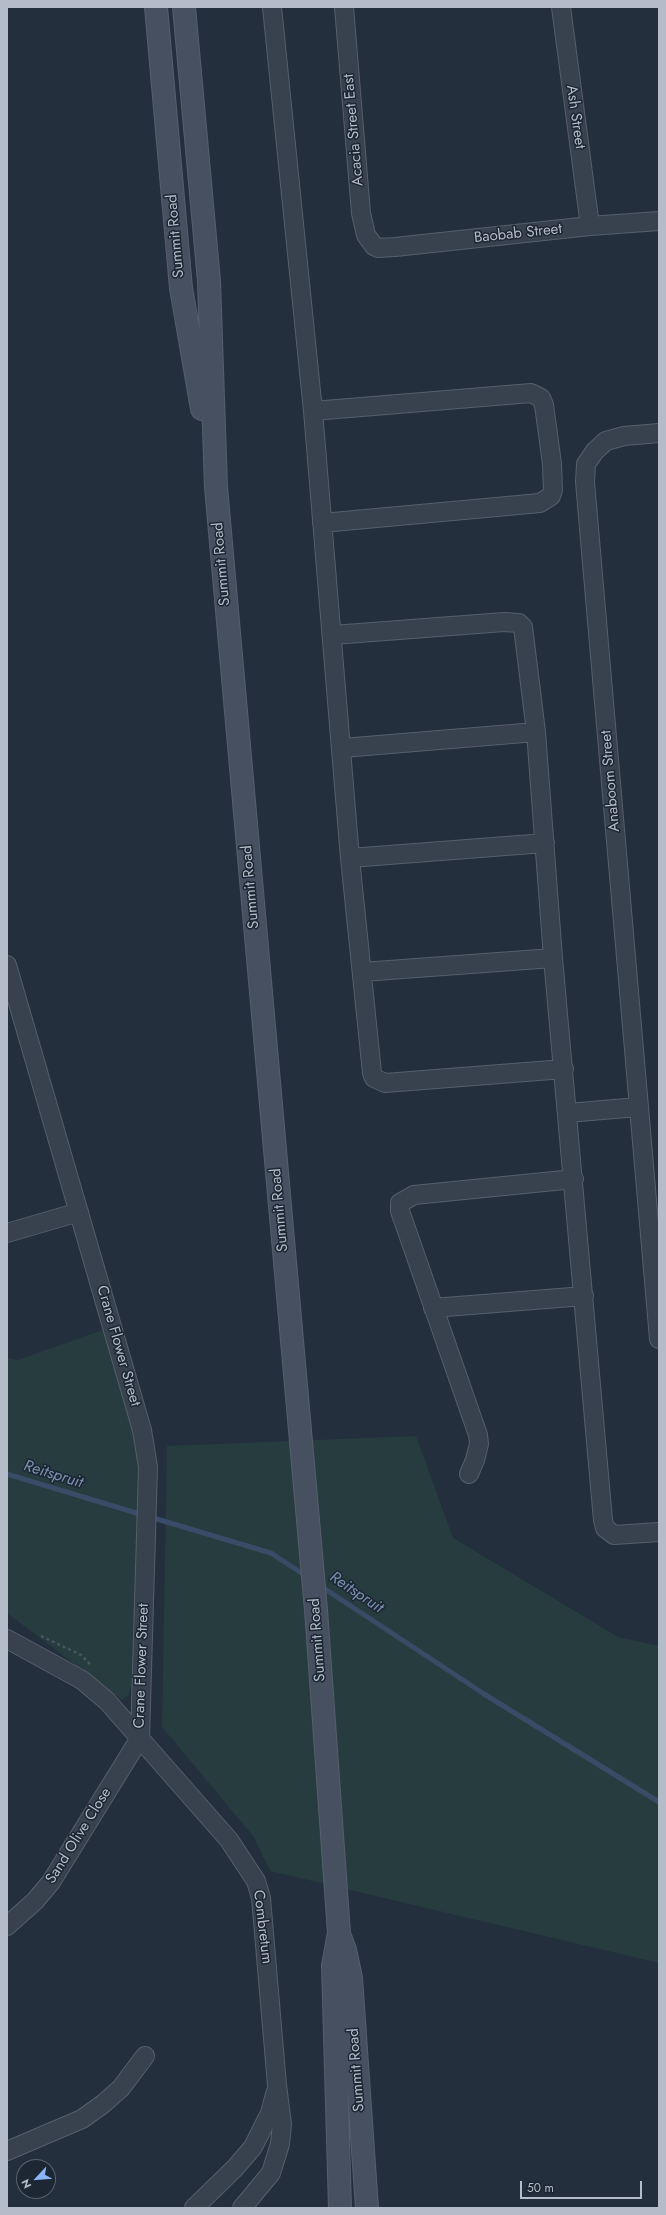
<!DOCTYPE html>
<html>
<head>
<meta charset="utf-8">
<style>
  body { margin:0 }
  #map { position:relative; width:666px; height:2215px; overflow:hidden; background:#242f3e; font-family:Jost,sans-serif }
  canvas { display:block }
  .frame { position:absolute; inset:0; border:8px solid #b4bcc9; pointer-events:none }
  .north { position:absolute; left:16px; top:2159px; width:40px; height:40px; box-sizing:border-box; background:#1d2633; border:1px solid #59626f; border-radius:50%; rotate:244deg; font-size:11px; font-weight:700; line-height:16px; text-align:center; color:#b4bcc9 }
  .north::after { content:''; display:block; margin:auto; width:14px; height:18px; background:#8ab4f8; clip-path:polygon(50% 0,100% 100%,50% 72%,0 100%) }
  .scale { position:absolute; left:520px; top:2181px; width:122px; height:18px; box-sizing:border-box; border:2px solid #b4bcc9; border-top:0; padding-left:5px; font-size:12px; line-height:14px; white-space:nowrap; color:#b4bcc9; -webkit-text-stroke:3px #1d2633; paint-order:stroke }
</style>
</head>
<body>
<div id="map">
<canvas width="666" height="2215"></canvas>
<div class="frame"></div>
<div class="north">N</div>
<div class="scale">50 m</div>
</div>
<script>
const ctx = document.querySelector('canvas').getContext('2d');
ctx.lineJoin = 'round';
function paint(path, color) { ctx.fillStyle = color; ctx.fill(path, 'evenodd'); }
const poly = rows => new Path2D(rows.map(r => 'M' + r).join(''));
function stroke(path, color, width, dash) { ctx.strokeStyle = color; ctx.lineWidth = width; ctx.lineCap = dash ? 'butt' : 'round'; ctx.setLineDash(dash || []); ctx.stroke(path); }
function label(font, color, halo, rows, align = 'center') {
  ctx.font = font + ' Jost,sans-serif'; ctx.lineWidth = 3; ctx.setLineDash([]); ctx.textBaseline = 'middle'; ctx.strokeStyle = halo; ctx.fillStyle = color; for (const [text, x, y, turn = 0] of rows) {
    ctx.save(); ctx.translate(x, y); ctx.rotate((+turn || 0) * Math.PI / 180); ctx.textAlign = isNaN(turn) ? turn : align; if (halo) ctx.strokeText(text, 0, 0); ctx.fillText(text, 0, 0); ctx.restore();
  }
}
const green = poly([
  [103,1330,132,1427,138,1462,133,1683,128,1696,122,1700,7,1613,7,1358,18,1360],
  [416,1436,453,1538,618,1637,659,1646,659,1963,270,1871,253,1836,162,1727,167,1446]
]);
const stream = poly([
  [7,1474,143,1515],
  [150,1517,271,1553,306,1576],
  [319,1585,484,1694,659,1802]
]);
const path = poly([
  [41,1636,81,1655,90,1664]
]);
const minor = poly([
  [272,7,313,411,350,858,372,1073,374,1078,385,1083,564,1069],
  [344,7,361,213,366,235,374,246,378,248,395,247,590,226,659,221],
  [561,7,590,226],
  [313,411,531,393,541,398,544,405,552,464,553,490,551,496,540,503,322,523],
  [659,433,624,436,606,441,595,451,586,464,585,482,659,1339],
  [333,635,504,622,519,623,523,627,536,732,553,958,603,1520,605,1528,614,1535,659,1532],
  [342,748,536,732],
  [350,858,545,843],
  [7,965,142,1430,148,1467,140,1738,51,1882,35,1901,7,1926],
  [362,972,553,958],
  [568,1113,638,1107],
  [7,1233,79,1212],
  [433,1308,584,1296],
  [469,1474,475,1460,479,1444,478,1435,400,1211,400,1203,414,1195,574,1179],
  [7,1639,82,1680,107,1701,229,1840,256,1881,261,1898,277,2085,282,2124,280,2144,271,2173,242,2208],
  [7,2151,82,2119,103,2104,121,2088,145,2056],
  [194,2208,235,2168,253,2147,270,2113,275,2094]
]);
const secondary = poly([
  [156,7,181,288,202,409],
  [184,7,209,281,216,487,316,1610,339,1933,333,1966,340,2208],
  [339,1934,345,1950,351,1978,367,2208]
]);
const streetNames = [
  ["Ash Street",575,117,82],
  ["Acacia Street East",354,130,-95],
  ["Baobab Street",518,234,-6],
  ["Summit Road",176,236,-95],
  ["Summit Road",222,564,-95],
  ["Anaboom Street",611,781,-95],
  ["Summit Road",251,887,-95],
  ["Summit Road",280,1210,-95],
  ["Crane Flower Street",118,1346,74],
  ["Summit Road",318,1640,-94],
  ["Crane Flower Street",142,1666,-88],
  ["Sand Olive Close",79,1836,-58],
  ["Combretum",262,1927,83],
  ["Summit Road",357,2070,-94]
];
const waterNames = [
  ["Reitspruit",53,1475,17],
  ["Reitspruit",356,1593,34]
];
paint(green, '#263c3f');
stroke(stream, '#394c67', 5);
stroke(minor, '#565f6c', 20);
stroke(secondary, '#565f6c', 24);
stroke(path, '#44595c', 2.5, [3, 3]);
stroke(minor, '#38414e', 18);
stroke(secondary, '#465061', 22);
label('15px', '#b4bcc9', '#1d2633', streetNames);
label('italic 16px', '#7c92b1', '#1d2633', waterNames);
</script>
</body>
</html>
